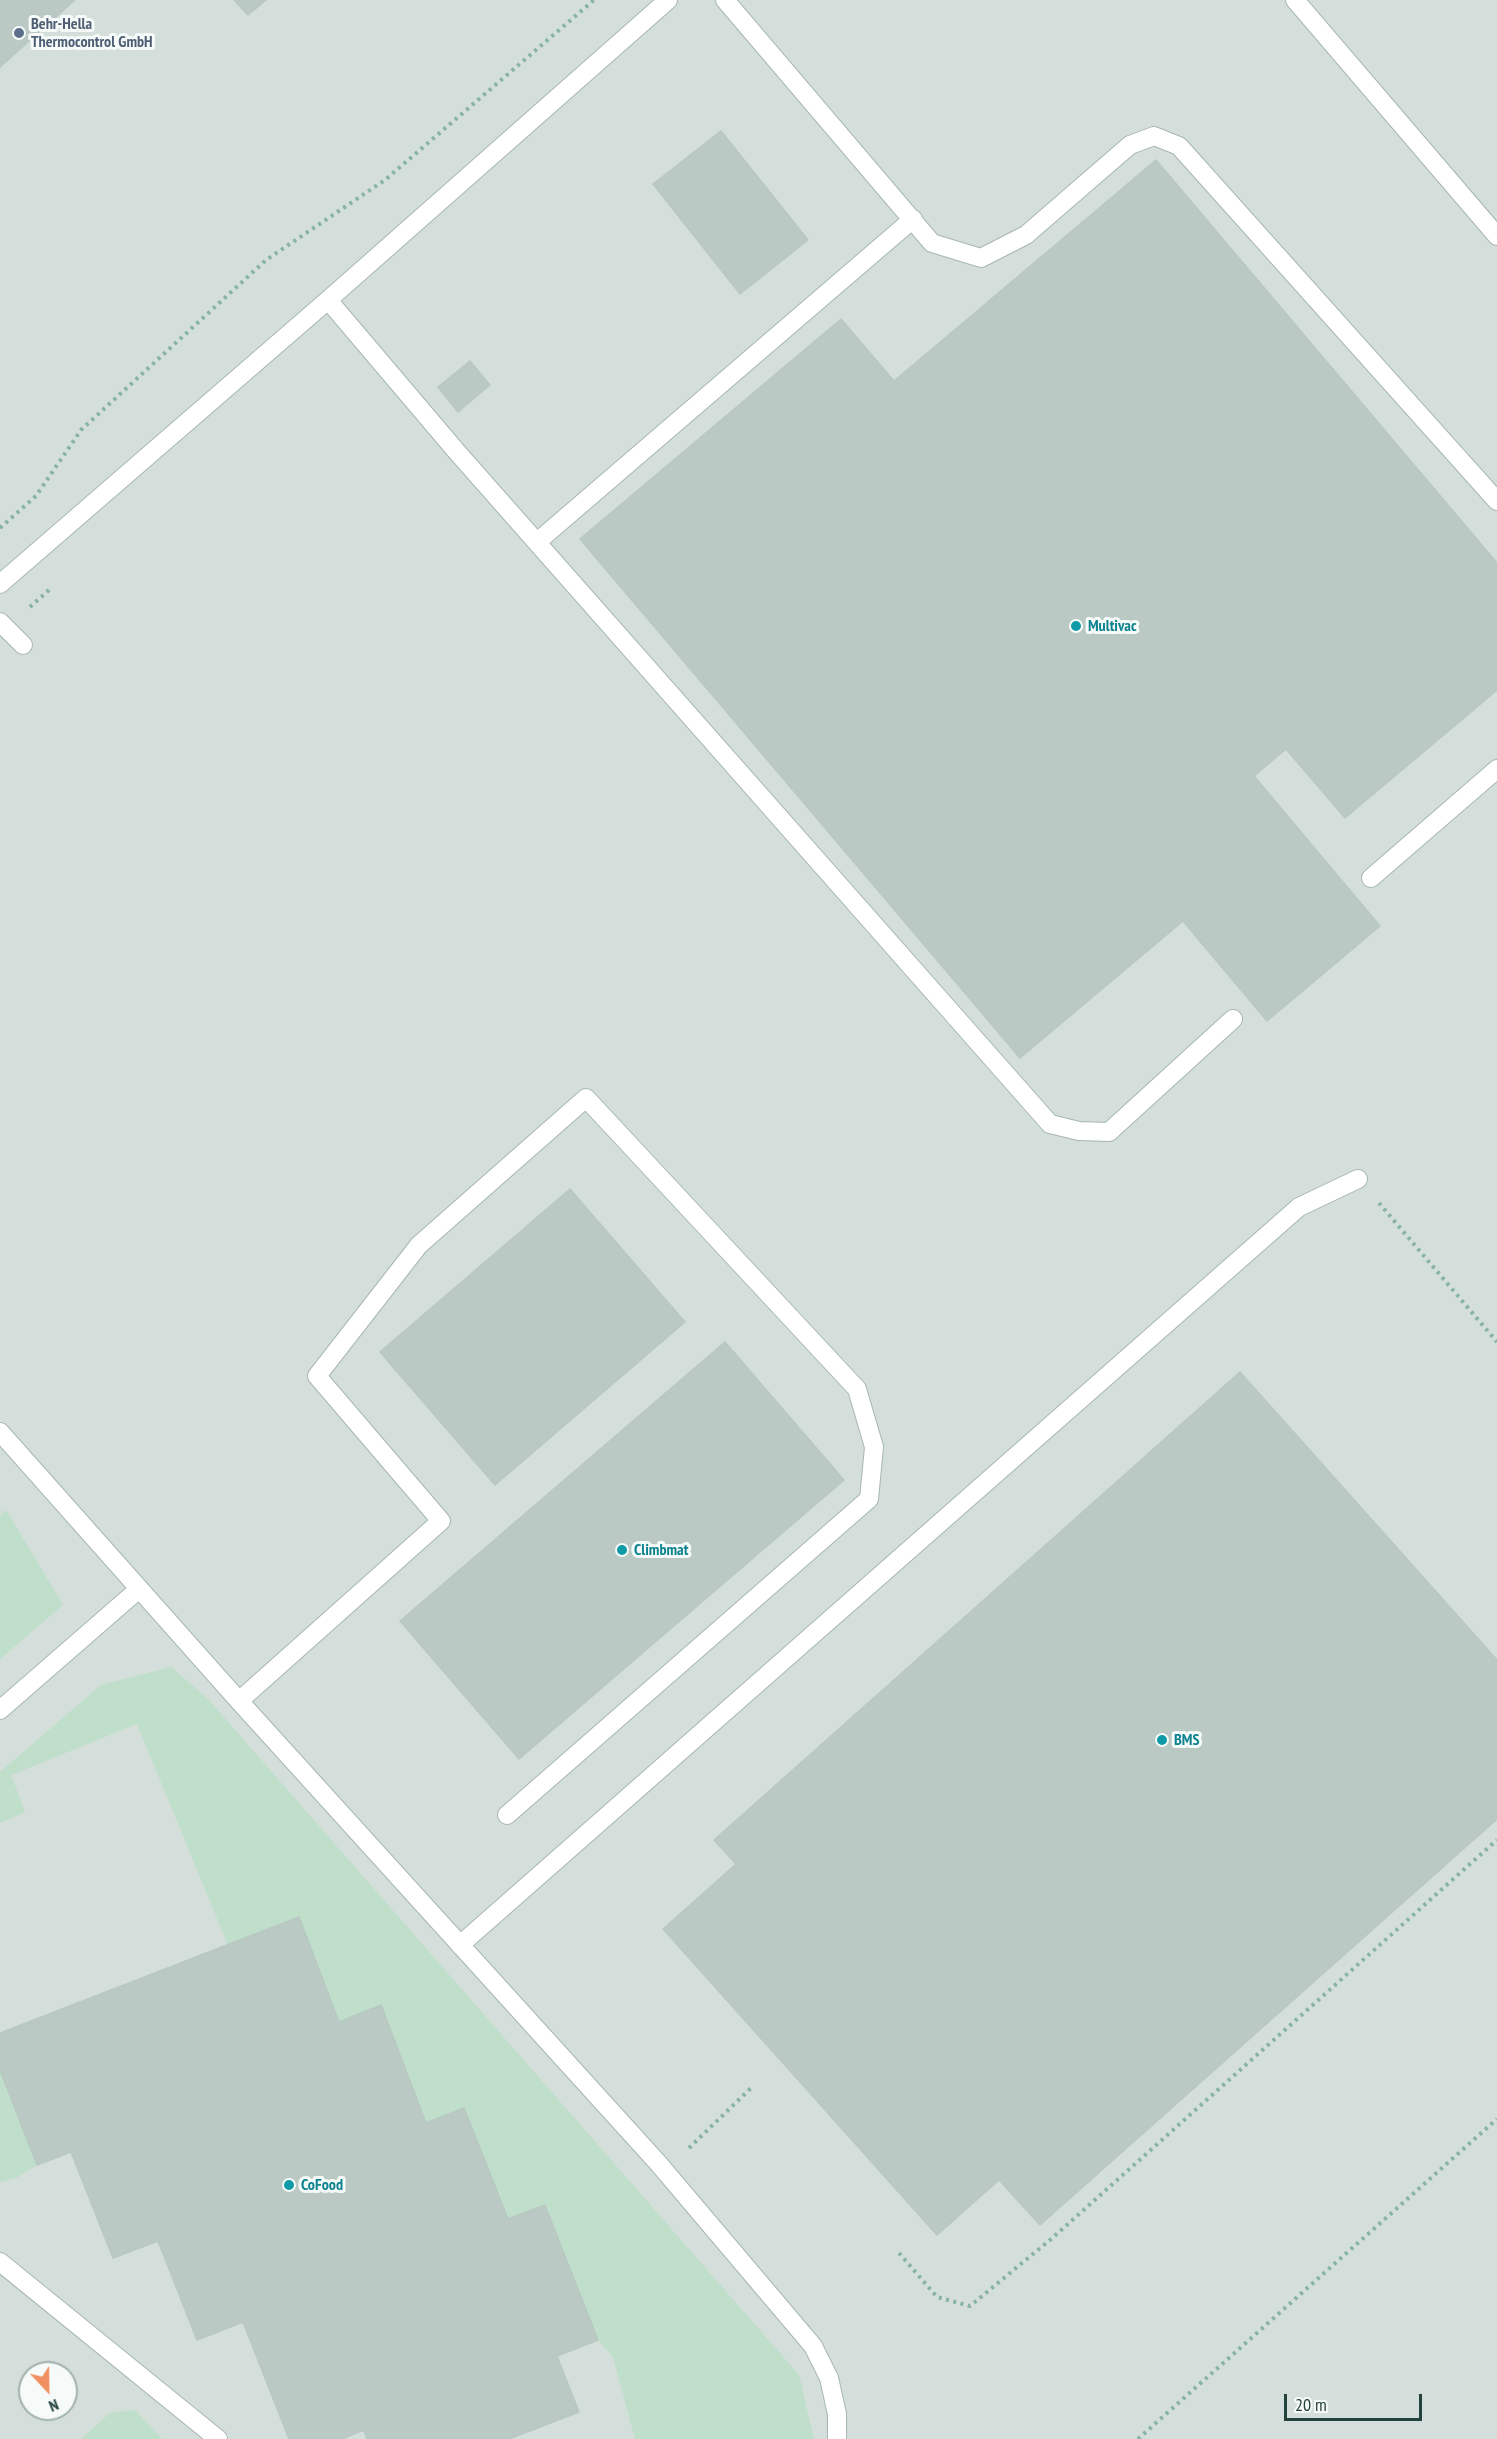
<!DOCTYPE html>
<html>
<head>
<meta charset="utf-8">
<style>
  body { margin:0 }
  #map { position:relative; width:1497px; height:2439px; overflow:hidden; background:#e6eeeb; font-family:"PT Sans Narrow",sans-serif }
  canvas { display:block }
  .north { position:absolute; left:18px; top:2361px; width:60px; height:60px; box-sizing:border-box; background:#f6fbf9; border:2px solid #a2b1ad; border-radius:50%; rotate:158deg; font-size:16px; font-weight:700; line-height:24px; text-align:center; color:#24413b }
  .north::after { content:''; display:block; margin:auto; width:21px; height:27px; background:#f19061; clip-path:polygon(50% 0,100% 100%,50% 72%,0 100%) }
  .scale { position:absolute; left:1284px; top:2394px; width:138px; height:27px; box-sizing:border-box; border:3px solid #24413b; border-top:0; padding-left:8px; font-size:18px; line-height:21px; white-space:nowrap; color:#24413b; -webkit-text-stroke:4px #f6fbf9; paint-order:stroke }
</style>
</head>
<body>
<div id="map">
<canvas width="1497" height="2439"></canvas>
<div class="north">N</div>
<div class="scale">20 m</div>
</div>
<script>
const ctx = document.querySelector('canvas').getContext('2d');
ctx.lineJoin = 'round';
function paint(path, color) { ctx.fillStyle = color; ctx.fill(path, 'evenodd'); }
const poly = rows => new Path2D(rows.map(r => 'M' + r).join(''));
function stroke(path, color, width, dash) { ctx.strokeStyle = color; ctx.lineWidth = width; ctx.lineCap = dash ? 'butt' : 'round'; ctx.setLineDash(dash || []); ctx.stroke(path); }
function label(font, color, halo, rows, align = 'center') {
  ctx.font = font + ' "PT Sans Narrow",sans-serif'; ctx.lineWidth = 6; ctx.setLineDash([]); ctx.textBaseline = 'middle'; ctx.strokeStyle = halo; ctx.fillStyle = color; for (const [text, x, y, turn = 0] of rows) {
    ctx.save(); ctx.translate(x, y); ctx.rotate((+turn || 0) * Math.PI / 180); ctx.textAlign = isNaN(turn) ? turn : align; if (halo) ctx.strokeText(text, 0, 0); ctx.fillText(text, 0, 0); ctx.restore();
  }
}
const built = poly([
  [0,0,1497,0,1497,2439,0,2439],
  [30,2373,66,2373,66,2409,30,2409]
]);
const green = poly([
  [6,1510,63,1605,0,1659,0,1516],
  [171,1667,208,1699,799,2375,814,2439,635,2439,613,2357,598,2340,546,2205,508,2219,464,2109,426,2123,381,2006,339,2022,299,1917,228,1945,137,1724,11,1775,25,1812,0,1823,0,1772,101,1685],
  [0,2070,37,2165,16,2178,0,2182],
  [135,2410,162,2439,81,2439,110,2413]
]);
const building = poly([
  [0,0,75,0,0,67,0,0],
  [234,0,266,0,248,15,234,0],
  [721,131,808,240,740,294,653,184,721,131],
  [1156,160,1497,563,1497,690,1345,818,1286,749,1254,776,1380,926,1267,1021,1183,921,1020,1058,580,539,841,319,894,381,1156,160],
  [470,361,490,385,458,412,438,387,470,361],
  [570,1189,685,1322,495,1485,380,1352,570,1189],
  [725,1342,844,1480,519,1759,400,1621,725,1342],
  [1240,1372,1497,1660,1497,1819,1040,2225,999,2180,937,2235,663,1929,736,1864,714,1840,1240,1372],
  [299,1917,339,2022,381,2005,426,2123,464,2108,508,2219,545,2205,598,2340,557,2356,579,2412,509,2439,367,2439,364,2430,342,2439,289,2439,243,2322,197,2340,158,2241,113,2258,71,2152,37,2165,0,2070,0,2033,299,1917]
]);
const path = poly([
  [0,528,36,496,81,430,266,260,385,180,594,0],
  [30,607,49,590],
  [1379,1203,1497,1342],
  [689,2148,751,2088],
  [899,2253,937,2297,970,2306,1050,2240,1497,1840],
  [1138,2439,1497,2119]
]);
const lane = poly([
  [725,0,932,243,981,258,1026,235,1130,145,1154,136,1179,146,1497,501],
  [1295,0,1497,236],
  [328,300,457,452,1050,1124,1079,1131,1109,1132,1233,1019],
  [537,542,913,219],
  [0,622,23,645],
  [1371,878,1497,769],
  [239,1701,441,1521,317,1376,419,1245,586,1098,857,1389,874,1447,869,1499,507,1815],
  [460,1945,1299,1207,1358,1179],
  [0,2262,218,2439]
]);
const street = poly([
  [0,584,328,300,668,0],
  [0,1432,239,1701,658,2163,813,2346,829,2378,837,2414,837,2439],
  [0,1710,139,1589]
]);
const markers = [
  [19,33,6,"#5c6f8a"],
  [1076,626,6,"#0f9aa8"],
  [622,1550,6,"#0f9aa8"],
  [1162,1740,6,"#0f9aa8"],
  [289,2185,6,"#0f9aa8"]
];
const serviceNames = [
  ["Behr-Hella",31,24],
  ["Thermocontrol GmbH",31,42]
];
const cultureNames = [
  ["Multivac",1088,626],
  ["Climbmat",634,1550],
  ["BMS",1174,1740],
  ["CoFood",301,2185]
];
paint(built, '#d4deda');
paint(green, '#bfdfca');
paint(building, '#bbc9c4');
stroke(building, '#b8c8c3', 1.5);
stroke(lane, '#a8b7b3', 20);
stroke(street, '#a8b7b3', 20);
stroke(path, '#86b2a7', 4, [3, 4.5]);
stroke(lane, '#fff', 18);
stroke(street, '#fff', 18);
for (const [x, y, r, color] of markers) { const dot = new Path2D(); dot.arc(x, y, r, 0, 2 * Math.PI); ctx.fillStyle = color; ctx.fill(dot); stroke(dot, '#f6fbf9', 2); }
label('bold 16px', '#4e5e75', '#f6fbf9', serviceNames, 'left');
label('bold 16px', '#0d838f', '#f6fbf9', cultureNames, 'left');
</script>
</body>
</html>
